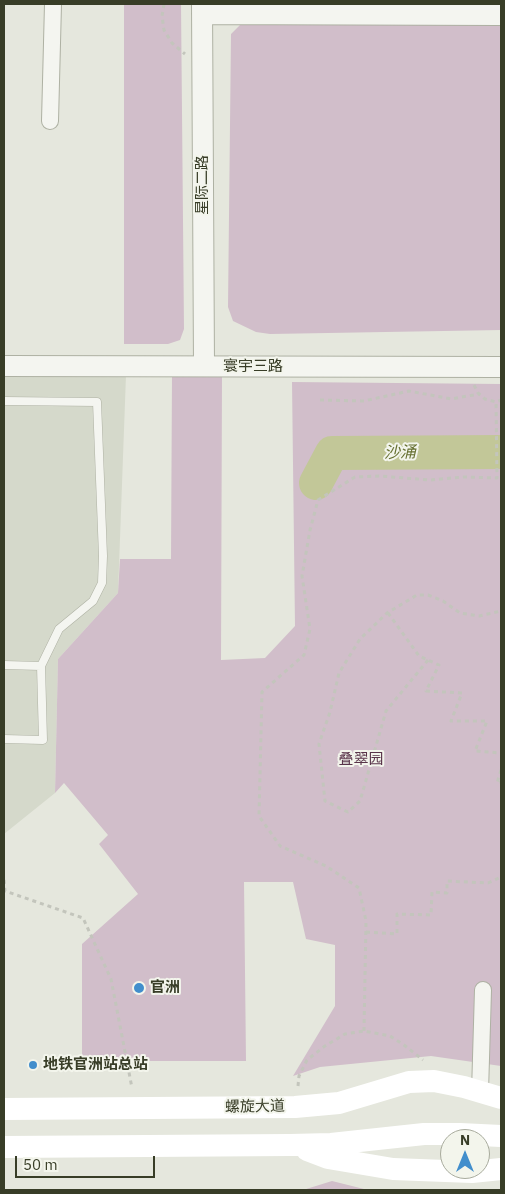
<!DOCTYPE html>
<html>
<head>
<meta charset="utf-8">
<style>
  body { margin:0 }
  #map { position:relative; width:505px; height:1194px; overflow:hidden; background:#e5e7dd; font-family:"IBM Plex Sans",sans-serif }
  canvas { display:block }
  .frame { position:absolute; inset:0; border:5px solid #383d27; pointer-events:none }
  .north { position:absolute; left:440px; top:1129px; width:50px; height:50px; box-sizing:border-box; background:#f3f5ec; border:1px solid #a8ab9d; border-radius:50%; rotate:0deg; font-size:14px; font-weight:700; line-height:20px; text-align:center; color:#383d27 }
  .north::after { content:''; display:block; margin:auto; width:18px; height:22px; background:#428ecc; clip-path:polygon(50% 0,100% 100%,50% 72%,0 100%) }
  .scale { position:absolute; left:15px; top:1156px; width:140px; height:22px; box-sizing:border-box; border:2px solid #383d27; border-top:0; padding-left:6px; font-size:15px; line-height:18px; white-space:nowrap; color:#383d27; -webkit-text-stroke:4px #f3f5ec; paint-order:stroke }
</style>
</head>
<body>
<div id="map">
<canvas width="505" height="1194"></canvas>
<div class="frame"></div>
<div class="north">N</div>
<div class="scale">50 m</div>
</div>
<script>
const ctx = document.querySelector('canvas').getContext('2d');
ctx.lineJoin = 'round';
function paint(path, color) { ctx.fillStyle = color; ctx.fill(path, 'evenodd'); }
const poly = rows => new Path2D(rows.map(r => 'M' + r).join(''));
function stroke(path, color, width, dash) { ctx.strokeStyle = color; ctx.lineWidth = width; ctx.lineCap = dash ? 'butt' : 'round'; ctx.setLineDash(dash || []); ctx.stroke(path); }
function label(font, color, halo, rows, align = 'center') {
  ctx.font = font + ' "IBM Plex Sans","Noto Sans SC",sans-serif'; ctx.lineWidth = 4; ctx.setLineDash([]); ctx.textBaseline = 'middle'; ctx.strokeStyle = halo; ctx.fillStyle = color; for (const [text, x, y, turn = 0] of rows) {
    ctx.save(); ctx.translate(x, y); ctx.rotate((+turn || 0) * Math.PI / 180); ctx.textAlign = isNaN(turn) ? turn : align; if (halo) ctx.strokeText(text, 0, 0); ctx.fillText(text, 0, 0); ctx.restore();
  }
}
const built = poly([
  [126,375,118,593,58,659,55,793,4,834,4,376]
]);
const green = poly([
  [124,4,181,4,184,329,180,340,168,344,124,344],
  [254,20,501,22,501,330,270,334,256,332,233,321,228,307,231,34,240,25],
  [172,375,222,375,221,660,265,658,295,626,292,382,501,384,501,1066,431,1056,320,1067,293,1076,335,1006,335,945,306,939,293,882,244,882,246,1061,82,1061,82,944,138,894,99,844,108,835,64,783,55,793,58,659,118,593,120,559,171,559],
  [332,1181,368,1190,303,1190]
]);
const river = poly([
  [316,483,332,453,501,452]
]);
const path = poly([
  [164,4,162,16,164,30,172,43,185,54],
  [474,385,478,393,485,399,496,402,501,400],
  [320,400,364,401,409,391,451,399,479,394],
  [388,613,419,656,439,665,426,691,462,693,451,721,487,721,475,751,501,753],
  [428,660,386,711,360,801,348,812,325,801,319,744,330,712,339,673,360,639,387,613,417,595,428,595,443,601,460,613,479,616,501,611],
  [501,770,497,783,501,782],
  [4,880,5,891,83,918,111,979,132,1088],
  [366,932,397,934,397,914,431,915,432,892,447,893,447,881,488,883,501,877],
  [364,1031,366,921,359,888,326,866,280,846,259,816,262,692,304,655,310,629,302,576,310,530,318,500,355,477,380,476,430,480,463,477,497,478,496,402],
  [298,1086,299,1076,307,1060,325,1046,345,1034,364,1031,390,1036,404,1045,423,1060]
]);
const service = poly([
  [4,401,97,402,103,556,102,583,93,601,59,629,41,666,43,740,4,739],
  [4,665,41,666]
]);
const minor = poly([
  [50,121,53,4],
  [480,1092,483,990]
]);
const tertiary = poly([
  [202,4,204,366],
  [202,14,501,15],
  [4,366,501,367]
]);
const secondary = poly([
  [4,1109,295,1107,339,1103,409,1082,434,1081,464,1087,501,1098],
  [4,1147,290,1145,331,1144,424,1134,460,1134,501,1136],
  [307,1150,328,1158,393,1169,472,1172,501,1169]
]);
const markers = [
  [139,988,6,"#428ecc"],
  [33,1065,5,"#428ecc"]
];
const streetNames = [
  ["星际二路",203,185,-90],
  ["寰宇三路",253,367],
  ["螺旋大道",255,1107,-1]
];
const parkNames = [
  ["叠翠园",361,760]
];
const poiNames = [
  ["官洲",150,988],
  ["地铁官洲站总站",43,1065]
];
const waterNames = [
  ["沙涌",400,453,-1]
];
paint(built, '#d5d9cb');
paint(green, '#d1beca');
stroke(river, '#c2c798', 34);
stroke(service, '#aeb1a3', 9);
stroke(minor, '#aeb1a3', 18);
stroke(tertiary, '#aeb1a3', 22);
stroke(path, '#c3c5bc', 3, [4, 4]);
stroke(service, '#f4f5f0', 8);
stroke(minor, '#f4f5f0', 16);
stroke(tertiary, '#f4f5f0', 20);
stroke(secondary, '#fff', 22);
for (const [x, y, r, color] of markers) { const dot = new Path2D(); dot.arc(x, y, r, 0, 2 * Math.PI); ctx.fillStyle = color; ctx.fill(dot); stroke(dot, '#f3f5ec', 2); }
label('15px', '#383d27', '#f3f5ec', streetNames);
label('15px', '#59344a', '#f3f5ec', parkNames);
label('bold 15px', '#383d27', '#f3f5ec', poiNames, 'left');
label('italic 16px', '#677132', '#f3f5ec', waterNames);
</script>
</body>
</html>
